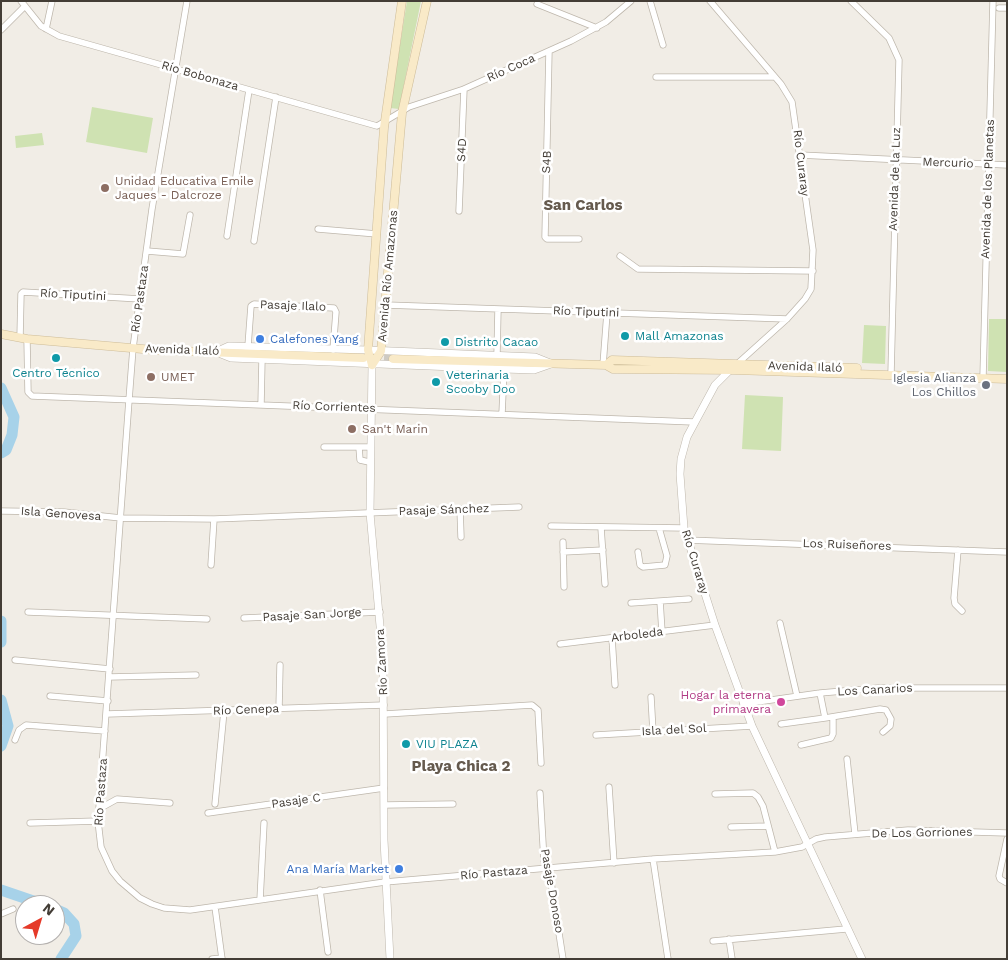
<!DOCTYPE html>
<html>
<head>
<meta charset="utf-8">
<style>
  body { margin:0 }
  #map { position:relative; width:1008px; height:960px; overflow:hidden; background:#f1ede6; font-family:"Work Sans",sans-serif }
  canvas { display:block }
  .frame { position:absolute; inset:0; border:2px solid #433d36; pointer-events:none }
  .north { position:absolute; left:15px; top:895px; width:50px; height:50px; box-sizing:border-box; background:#fff; border:1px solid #b4b1af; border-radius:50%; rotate:39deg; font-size:14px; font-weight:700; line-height:20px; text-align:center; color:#433d36 }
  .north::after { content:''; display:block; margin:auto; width:18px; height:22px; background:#e53a29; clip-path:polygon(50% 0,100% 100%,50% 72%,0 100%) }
</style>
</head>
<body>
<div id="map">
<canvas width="1008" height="960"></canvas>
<div class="frame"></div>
<div class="north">N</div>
</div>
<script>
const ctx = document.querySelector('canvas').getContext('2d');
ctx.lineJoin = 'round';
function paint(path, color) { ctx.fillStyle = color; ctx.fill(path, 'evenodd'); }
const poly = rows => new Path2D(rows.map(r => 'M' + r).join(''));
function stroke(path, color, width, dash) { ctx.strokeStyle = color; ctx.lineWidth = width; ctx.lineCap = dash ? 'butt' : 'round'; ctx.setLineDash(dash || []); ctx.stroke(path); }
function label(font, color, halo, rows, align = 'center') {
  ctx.font = font + ' "Work Sans",sans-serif'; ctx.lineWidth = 5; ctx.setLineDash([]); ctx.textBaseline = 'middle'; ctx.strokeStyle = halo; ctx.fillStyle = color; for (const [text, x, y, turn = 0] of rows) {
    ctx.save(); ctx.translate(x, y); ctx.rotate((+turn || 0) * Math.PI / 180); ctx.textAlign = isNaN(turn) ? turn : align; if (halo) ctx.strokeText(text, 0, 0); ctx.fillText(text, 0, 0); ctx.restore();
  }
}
const green = poly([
  [407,1,421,1,399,109,390,108],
  [92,107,153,118,147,153,86,142],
  [42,133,44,145,16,148,15,136],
  [989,319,1007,319,1007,372,988,371],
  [864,325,886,326,885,364,862,363],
  [745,395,783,397,781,451,742,449]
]);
const river = poly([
  [1,388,14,417,12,435,6,450,1,453],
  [1,621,1,642],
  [1,700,8,726,1,746],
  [1,890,45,905],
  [55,909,64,913,74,924,76,936,61,959]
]);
const secondaryTunnel = poly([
  [372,358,393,359]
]);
const minor = poly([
  [21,1,41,26,59,36,377,126,409,107,464,89,571,41,606,22,631,1],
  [187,1,152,209,133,348,129,400,98,821,101,847,112,871,120,881,140,898,152,904,164,908,190,910,385,882,653,859,775,852,802,847,816,839,825,837,908,830,1007,833],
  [650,1,663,45],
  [710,1,781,84,792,102,813,250,811,289,805,299,787,319,737,364],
  [851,1,889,38,899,60,891,374],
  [537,4,597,28],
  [999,8,1007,8],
  [46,29,52,1],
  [1,30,24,7],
  [549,51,545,237,547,239,579,239],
  [656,77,774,77],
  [800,155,1007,165],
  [459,211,464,89],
  [318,229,377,234],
  [227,236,249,90],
  [254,241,276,97],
  [147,251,183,254,190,215],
  [620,256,638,269,813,271],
  [386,305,787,319],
  [20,338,21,294,23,292,140,299],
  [27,339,28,392,32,396,694,422],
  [248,346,251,306,254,304,334,308,336,312,333,350],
  [497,355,498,309],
  [603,365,607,313],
  [983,377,993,1],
  [261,405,262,359],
  [502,414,504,369],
  [324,447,370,447],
  [359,447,360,460,369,462],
  [460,509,461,537],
  [1,511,64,512,121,518,214,519,519,507],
  [551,526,684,528],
  [601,528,605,584],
  [686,540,1007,552],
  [563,542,564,587],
  [958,550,954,598,955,604,962,611],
  [563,552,603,550],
  [638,552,640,565,643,567,665,565,667,556,659,528],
  [211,565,214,519],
  [660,601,689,599],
  [631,603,660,601,662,632],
  [28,612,207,619],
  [244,618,380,612],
  [780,623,797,696],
  [612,638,615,685],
  [560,644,715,625],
  [15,660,110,669],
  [109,677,196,675],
  [820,693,825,718,880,709,886,710,891,719,890,726,883,732],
  [50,696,108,701],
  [651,697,653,732],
  [743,704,820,693,878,688,1007,688],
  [279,709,280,665],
  [107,714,384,705],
  [385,714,532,705,538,710,541,763],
  [781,724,825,718],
  [596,735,752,726],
  [15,740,19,730,26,725,105,731],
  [801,745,831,738,833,734,833,717],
  [847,759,855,834],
  [609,787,614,863],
  [540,793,544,861,549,869,563,959],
  [715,794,753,793,758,797,763,806,775,852],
  [215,804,224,711],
  [384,805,453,804],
  [99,809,117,799,170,803],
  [208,813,384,788],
  [30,823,98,821],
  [731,827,768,826],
  [1007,839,999,876,1000,879,1007,883],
  [653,859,668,959],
  [320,890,328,952],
  [260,900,264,823],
  [215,907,222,959],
  [1,914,13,909],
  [729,939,732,959],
  [713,941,846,929],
  [212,959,222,958]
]);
const tertiary = poly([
  [216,352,229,346,368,350,535,357,550,363],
  [221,354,231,358,504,369,534,370,551,364],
  [372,365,370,513,383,660,384,840,390,959],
  [730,370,715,385,687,437,681,459,680,474,684,528,715,625,752,726,862,959]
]);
const secondary = poly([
  [1,334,27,339,154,350,363,358],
  [393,359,606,365,613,369,734,370,1007,379],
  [372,365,381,351,402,113,427,1],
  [372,365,368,350,384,128,402,1],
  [606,365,612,360,857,368]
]);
const markers = [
  [105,188,5,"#8d6e63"],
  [625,336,5,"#0f9aa8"],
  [260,339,5,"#3f7fe0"],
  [445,342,5,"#0f9aa8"],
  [56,358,5,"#0f9aa8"],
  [151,377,5,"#8d6e63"],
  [436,382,5,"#0f9aa8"],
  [986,385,5,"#6b7280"],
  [352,429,5,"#8d6e63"],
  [781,702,5,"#d1479c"],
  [406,744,5,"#0f9aa8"],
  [399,869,5,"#3f7fe0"]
];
const streetNames = [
  ["Río Coca",511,68,-24],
  ["Río Bobonaza",200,76,16],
  ["S4D",462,150,-87],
  ["S4B",547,162,-88],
  ["Río Curaray",801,163,83],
  ["Mercurio",948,163,2],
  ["Avenida de la Luz",895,179,-88],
  ["Avenida de los Planetas",988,189,-88],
  ["Avenida Río Amazonas",388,276,-85],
  ["Río Tiputini",73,295,3],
  ["Río Pastaza",140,299,-82],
  ["Pasaje Ilalo",293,306,2],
  ["Río Tiputini",586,312,2],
  ["Avenida Ilaló",182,350,2],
  ["Avenida Ilaló",805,367,2],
  ["Río Corrientes",334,407,2],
  ["Pasaje Sánchez",444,510,-2],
  ["Isla Genovesa",61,514,4],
  ["Los Ruiseñores",847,545,2],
  ["Río Curaray",695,562,73],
  ["Pasaje San Jorge",312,615,-3],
  ["Arboleda",637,635,-7],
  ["Río Zamora",382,662,-93],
  ["Los Canarios",875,690,-3],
  ["Río Cenepa",246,710,-2],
  ["Isla del Sol",674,730,-3],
  ["Río Pastaza",101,792,-86],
  ["Pasaje C",296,801,-8],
  ["De Los Gorriones",922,833,-1],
  ["Río Pastaza",494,873,-5],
  ["Pasaje Donoso",552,891,80]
];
const educationNames = [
  ["Unidad Educativa Emile",115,181],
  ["Jaques - Dalcroze",115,195],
  ["UMET",161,377],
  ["San't Marin",362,429]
];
const cultureNames = [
  ["Mall Amazonas",635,336],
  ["Distrito Cacao",455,342],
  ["Centro Técnico",56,373,"center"],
  ["Veterinaria",446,375],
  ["Scooby Doo",446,389],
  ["VIU PLAZA",416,744]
];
const shopNames = [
  ["Calefones Yang",270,339],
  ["Ana María Market",389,869,"right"]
];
const worshipNames = [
  ["Iglesia Alianza",976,378],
  ["Los Chillos",976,392]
];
const hotelNames = [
  ["Hogar la eterna",771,695],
  ["primavera",771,709]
];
const quarterNames = [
  ["San Carlos",583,206],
  ["Playa Chica 2",461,767]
];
paint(green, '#cfe2b2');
stroke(river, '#a7d2e9', 11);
stroke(secondaryTunnel, '#cecac3', 8, [8, 4]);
stroke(minor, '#beb7ac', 7);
stroke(tertiary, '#beb7ac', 8);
stroke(secondary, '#cdbc99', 9);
stroke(minor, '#fff', 5.5);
stroke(tertiary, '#fff', 7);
stroke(secondary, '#f9eac8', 8);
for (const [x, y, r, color] of markers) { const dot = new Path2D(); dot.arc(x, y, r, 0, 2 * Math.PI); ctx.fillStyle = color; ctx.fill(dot); stroke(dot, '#fff', 2); }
label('12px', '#433d36', '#fff', streetNames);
label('12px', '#785e54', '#fff', educationNames, 'left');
label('12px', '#0d838f', '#fff', cultureNames, 'left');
label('12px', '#366cbe', '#fff', shopNames, 'left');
label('12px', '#5b616d', '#fff', worshipNames, 'right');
label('12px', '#b23c85', '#fff', hotelNames, 'right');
label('bold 15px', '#655a4e', '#fff', quarterNames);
</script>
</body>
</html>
